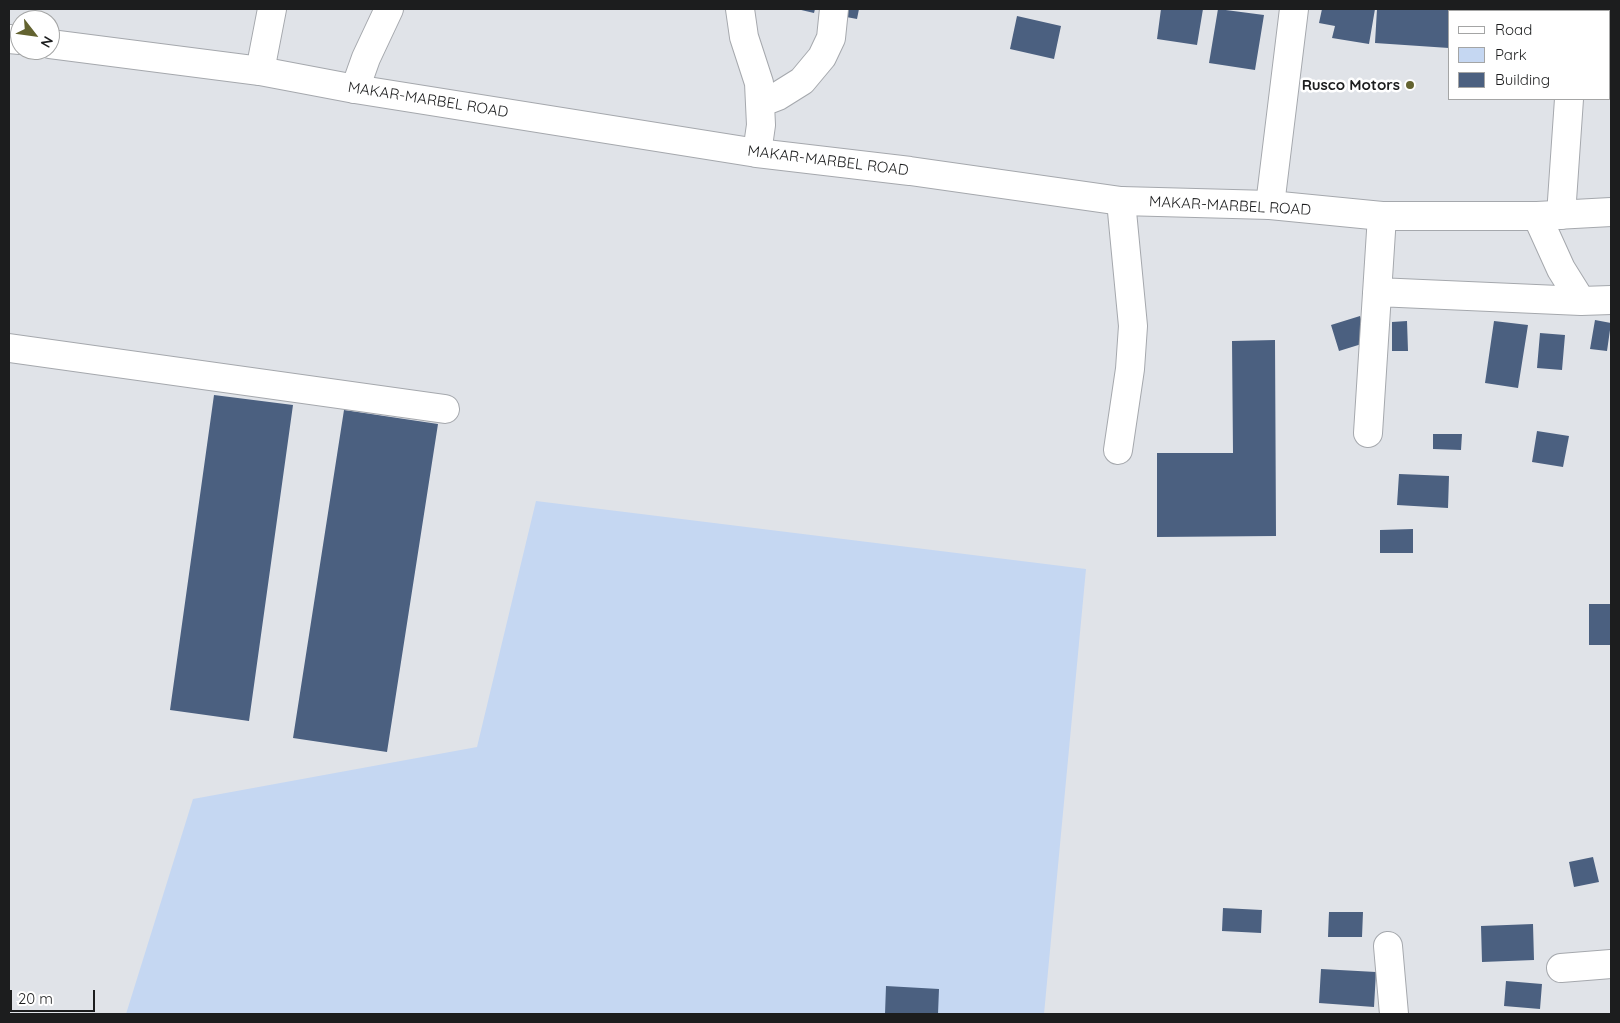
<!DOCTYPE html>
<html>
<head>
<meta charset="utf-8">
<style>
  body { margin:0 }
  #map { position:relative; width:1620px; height:1023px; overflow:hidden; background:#e0e3e8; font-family:Quicksand,sans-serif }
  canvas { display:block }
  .frame { position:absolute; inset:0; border:10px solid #1c1d1e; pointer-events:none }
  .legend { position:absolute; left:1448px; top:10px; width:162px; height:90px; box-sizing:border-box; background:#fff; border:1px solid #a4a5a5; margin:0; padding:6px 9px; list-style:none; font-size:15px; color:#1c1d1e }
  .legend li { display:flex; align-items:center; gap:10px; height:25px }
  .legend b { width:25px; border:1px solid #a4a5a5 }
  .north { position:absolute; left:10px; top:10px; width:50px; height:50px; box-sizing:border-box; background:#fff; border:1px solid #a4a5a5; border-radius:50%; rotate:120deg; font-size:14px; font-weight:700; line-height:20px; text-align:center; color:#1c1d1e }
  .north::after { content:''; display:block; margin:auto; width:18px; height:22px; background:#636330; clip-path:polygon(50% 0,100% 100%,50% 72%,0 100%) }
  .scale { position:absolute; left:10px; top:990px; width:85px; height:22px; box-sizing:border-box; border:2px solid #1c1d1e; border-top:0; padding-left:6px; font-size:15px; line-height:18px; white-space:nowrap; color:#1c1d1e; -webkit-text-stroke:4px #fff; paint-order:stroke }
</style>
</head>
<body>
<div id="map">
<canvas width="1620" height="1023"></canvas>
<div class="frame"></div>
<ul class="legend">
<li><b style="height:6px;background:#fff"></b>Road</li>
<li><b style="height:14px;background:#c5d7f2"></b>Park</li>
<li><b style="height:14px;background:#4b6080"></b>Building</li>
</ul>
<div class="north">N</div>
<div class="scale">20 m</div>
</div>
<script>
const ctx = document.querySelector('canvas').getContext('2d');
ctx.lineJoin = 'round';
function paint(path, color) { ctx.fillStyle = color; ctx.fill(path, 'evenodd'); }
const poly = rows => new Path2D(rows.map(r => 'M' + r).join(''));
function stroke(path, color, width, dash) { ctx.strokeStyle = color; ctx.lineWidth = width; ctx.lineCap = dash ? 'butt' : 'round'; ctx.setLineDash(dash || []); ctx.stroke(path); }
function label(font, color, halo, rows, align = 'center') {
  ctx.font = font + ' Quicksand,sans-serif'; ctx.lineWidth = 5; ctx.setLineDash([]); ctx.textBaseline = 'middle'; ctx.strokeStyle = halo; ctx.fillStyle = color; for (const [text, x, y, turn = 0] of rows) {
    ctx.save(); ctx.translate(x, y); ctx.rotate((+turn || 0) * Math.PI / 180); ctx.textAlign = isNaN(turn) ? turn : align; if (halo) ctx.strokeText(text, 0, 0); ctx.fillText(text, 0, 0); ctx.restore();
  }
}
const green = poly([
  [536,501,1086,569,1044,1014,126,1014,193,799,477,747]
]);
const building = poly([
  [797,9,815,9,814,13],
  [842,9,859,9,857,19,841,16],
  [1161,9,1203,9,1197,45,1157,39],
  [1218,9,1264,15,1255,70,1209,63],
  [1322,9,1375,9,1369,44,1332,38,1335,26,1319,23],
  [1377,9,1535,9,1534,11,1449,11,1449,48,1375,43],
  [1017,16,1061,26,1054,59,1010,49],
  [1360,316,1368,342,1339,351,1331,325],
  [1595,320,1611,323,1607,351,1590,349],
  [1407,321,1408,351,1392,351,1392,322],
  [1494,321,1528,325,1518,388,1485,383],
  [1540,333,1565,335,1562,370,1537,368],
  [1275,340,1276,536,1157,537,1157,453,1233,453,1232,341],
  [214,395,293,405,249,721,170,710],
  [344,410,438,424,387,752,293,738],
  [1537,431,1569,436,1563,467,1532,462],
  [1433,434,1462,434,1461,450,1433,449],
  [1399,474,1449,476,1448,508,1397,505],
  [1413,529,1413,553,1380,553,1380,530],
  [1589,604,1611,604,1611,645,1589,645],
  [1593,857,1599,882,1574,887,1569,862],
  [1223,908,1262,910,1261,933,1222,931],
  [1329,912,1363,912,1362,937,1328,937],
  [1533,924,1534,960,1482,962,1481,926],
  [1321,969,1376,972,1374,1007,1319,1003],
  [1506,981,1542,984,1540,1009,1504,1006],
  [886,986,939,989,938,1014,885,1014]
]);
const minor = poly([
  [740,9,744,37,759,83,761,125,757,153],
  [1575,11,1576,9],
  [260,71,272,9],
  [355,89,366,58,389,9],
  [760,103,778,96,802,81,822,57,831,38,834,9],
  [1270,205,1294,9],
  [1561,215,1569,99],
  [1537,216,1561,269,1581,301,1611,300],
  [1377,292,1581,301],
  [9,348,445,409],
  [1368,433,1382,216],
  [1118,450,1130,369,1133,326,1121,201],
  [1388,946,1394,1014],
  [1561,968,1611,964]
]);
const major = poly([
  [9,39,20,40],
  [50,44,260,71,355,89,757,153,910,171,1121,201,1270,205,1382,216,1537,216,1611,212]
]);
const markers = [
  [1410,85,5,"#636330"]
];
const poiNames = [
  ["Rusco Motors",1400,85]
];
const streetNames = [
  ["MAKAR-MARBEL ROAD",428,100,9],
  ["MAKAR-MARBEL ROAD",828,161,7],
  ["MAKAR-MARBEL ROAD",1230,206,3]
];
paint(green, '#c5d7f2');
paint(building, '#4b6080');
stroke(minor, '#a5a8ad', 30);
stroke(major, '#a5a8ad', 30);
stroke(minor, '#fff', 28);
stroke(major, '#fff', 28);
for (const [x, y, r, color] of markers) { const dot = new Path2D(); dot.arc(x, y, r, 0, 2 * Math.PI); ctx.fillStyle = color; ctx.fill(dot); stroke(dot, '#fff', 2); }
label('bold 15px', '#1c1d1e', '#fff', poiNames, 'right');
label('15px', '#1c1d1e', '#fff', streetNames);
</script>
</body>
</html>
